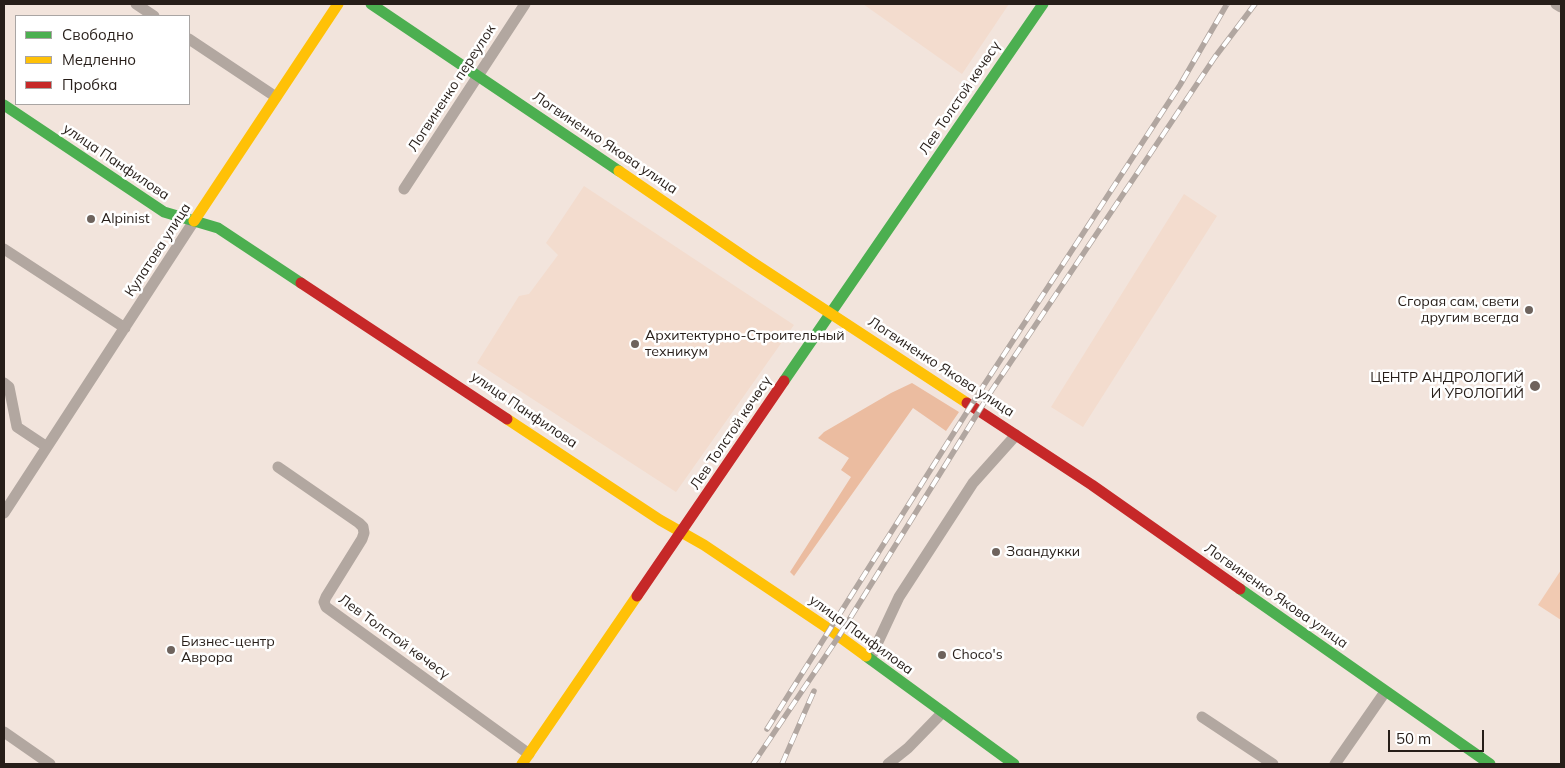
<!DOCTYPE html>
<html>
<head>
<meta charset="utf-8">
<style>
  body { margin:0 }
  #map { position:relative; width:1565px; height:768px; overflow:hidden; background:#f2e4dc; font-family:Mulish,sans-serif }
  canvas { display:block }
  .frame { position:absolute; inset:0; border:5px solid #271e19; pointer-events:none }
  .legend { position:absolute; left:15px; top:15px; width:175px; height:90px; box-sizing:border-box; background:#fff; border:1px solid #a9a5a3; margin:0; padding:6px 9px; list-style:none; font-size:15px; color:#271e19 }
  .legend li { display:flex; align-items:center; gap:10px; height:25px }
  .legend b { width:25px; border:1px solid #a9a5a3 }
  .scale { position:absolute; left:1388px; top:730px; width:96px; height:22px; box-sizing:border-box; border:2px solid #271e19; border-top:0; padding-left:6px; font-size:15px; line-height:18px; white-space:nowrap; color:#271e19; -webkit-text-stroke:4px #fff; paint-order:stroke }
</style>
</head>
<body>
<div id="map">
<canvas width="1565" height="768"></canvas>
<div class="frame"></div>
<ul class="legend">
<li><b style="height:6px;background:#4caf50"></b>Свободно</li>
<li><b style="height:6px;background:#ffc107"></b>Медленно</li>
<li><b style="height:6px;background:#c62828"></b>Пробка</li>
</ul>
<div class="scale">50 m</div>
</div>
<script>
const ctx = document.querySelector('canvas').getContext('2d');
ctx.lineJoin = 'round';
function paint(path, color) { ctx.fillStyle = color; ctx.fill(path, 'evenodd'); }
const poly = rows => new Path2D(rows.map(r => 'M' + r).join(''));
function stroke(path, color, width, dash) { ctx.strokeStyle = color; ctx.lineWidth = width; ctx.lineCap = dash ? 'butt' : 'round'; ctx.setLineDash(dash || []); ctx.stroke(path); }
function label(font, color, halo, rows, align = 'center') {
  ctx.font = font + ' Mulish,sans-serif'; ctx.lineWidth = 5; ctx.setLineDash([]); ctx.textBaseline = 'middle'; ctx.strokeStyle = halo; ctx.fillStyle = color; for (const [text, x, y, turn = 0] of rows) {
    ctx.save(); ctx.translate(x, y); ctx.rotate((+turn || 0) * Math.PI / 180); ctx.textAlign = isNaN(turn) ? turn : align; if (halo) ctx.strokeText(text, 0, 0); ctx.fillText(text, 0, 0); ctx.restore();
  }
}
const built = poly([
  [863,4,1009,4,962,74],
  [584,186,794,325,676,492,477,363,519,296,529,294,558,255,546,243],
  [1184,194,1217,216,1083,427,1051,407]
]);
const green = poly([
  [1561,570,1561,620,1538,605]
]);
const forest = poly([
  [912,383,959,412,946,431,913,408,794,576,790,572,851,477,841,470,849,458,818,438,824,432,891,393]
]);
const street = poly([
  [136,4,154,16],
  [1556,4,1561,7],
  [189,39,276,97],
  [404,189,525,4],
  [4,249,125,328],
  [4,383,9,387,17,427,47,447],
  [278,467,359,523,363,527,364,533,362,539,326,597,324,602,326,607,529,754],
  [4,513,194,221],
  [870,659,899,597,973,483,1016,435],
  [1202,717,1273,764],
  [4,732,50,764],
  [888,764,908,748,943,712],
  [1335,764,1385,692]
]);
const fast = poly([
  [371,4,619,171],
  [4,105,164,212,218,228,301,283],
  [784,381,1043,4],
  [1240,589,1490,764],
  [866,656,1014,764]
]);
const slow = poly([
  [619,171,752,262,967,403],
  [194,221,338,4],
  [507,419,660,520,704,545,829,629,866,656],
  [522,764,637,596]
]);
const jam = poly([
  [301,283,507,419],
  [967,403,1092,485,1240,589],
  [637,596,784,381]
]);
const rail = poly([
  [767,729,984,385,1180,85,1227,4],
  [753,764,839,636,992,390,1215,57,1255,4],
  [782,764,814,691]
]);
const markers = [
  [91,219,5,"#6e635d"],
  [1529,310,5,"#6e635d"],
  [635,344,5,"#6e635d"],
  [1535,386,6,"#6e635d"],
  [996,552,5,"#6e635d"],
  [171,650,5,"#6e635d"],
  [942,655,5,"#6e635d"]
];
const streetNames = [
  ["Логвиненко переулок",452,88,-57],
  ["Лев Толстой көчөсү",960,98,-56],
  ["Логвиненко Якова улица",605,143,34],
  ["улица Панфилова",116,162,34],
  ["Кулатова улица",158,250,-57],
  ["Логвиненко Якова улица",941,367,33],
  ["улица Панфилова",524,410,34],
  ["Лев Толстой көчөсү",731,433,-56],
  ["Логвиненко Якова улица",1276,596,35],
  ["улица Панфилова",861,635,36],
  ["Лев Толстой көчөсү",394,637,36]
];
const poiNames = [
  ["Alpinist",101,219],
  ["Сгорая сам, свети",1519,302,"right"],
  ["другим всегда",1519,318,"right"],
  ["Архитектурно-Строительный",645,336],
  ["техникум",645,352],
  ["ЦЕНТР АНДРОЛОГИЙ",1524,378,"right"],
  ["И УРОЛОГИЙ",1524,394,"right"],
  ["Заандукки",1006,552],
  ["Бизнес-центр",181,642],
  ["Аврора",181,658],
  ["Choco's",952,655]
];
paint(built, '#f3dcce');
paint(green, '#f1cab2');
paint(forest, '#ebbca0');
stroke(street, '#b2a7a0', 11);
stroke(fast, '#4caf50', 11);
stroke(slow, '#ffc107', 11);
stroke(jam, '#c62828', 11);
stroke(rail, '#b1a6a0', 5.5);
stroke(rail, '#fff', 4, [11]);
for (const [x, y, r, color] of markers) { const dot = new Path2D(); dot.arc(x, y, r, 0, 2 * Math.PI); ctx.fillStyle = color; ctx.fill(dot); stroke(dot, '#fff', 2); }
label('14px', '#271e19', '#fff', streetNames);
label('14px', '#271e19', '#fff', poiNames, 'left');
</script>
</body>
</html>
